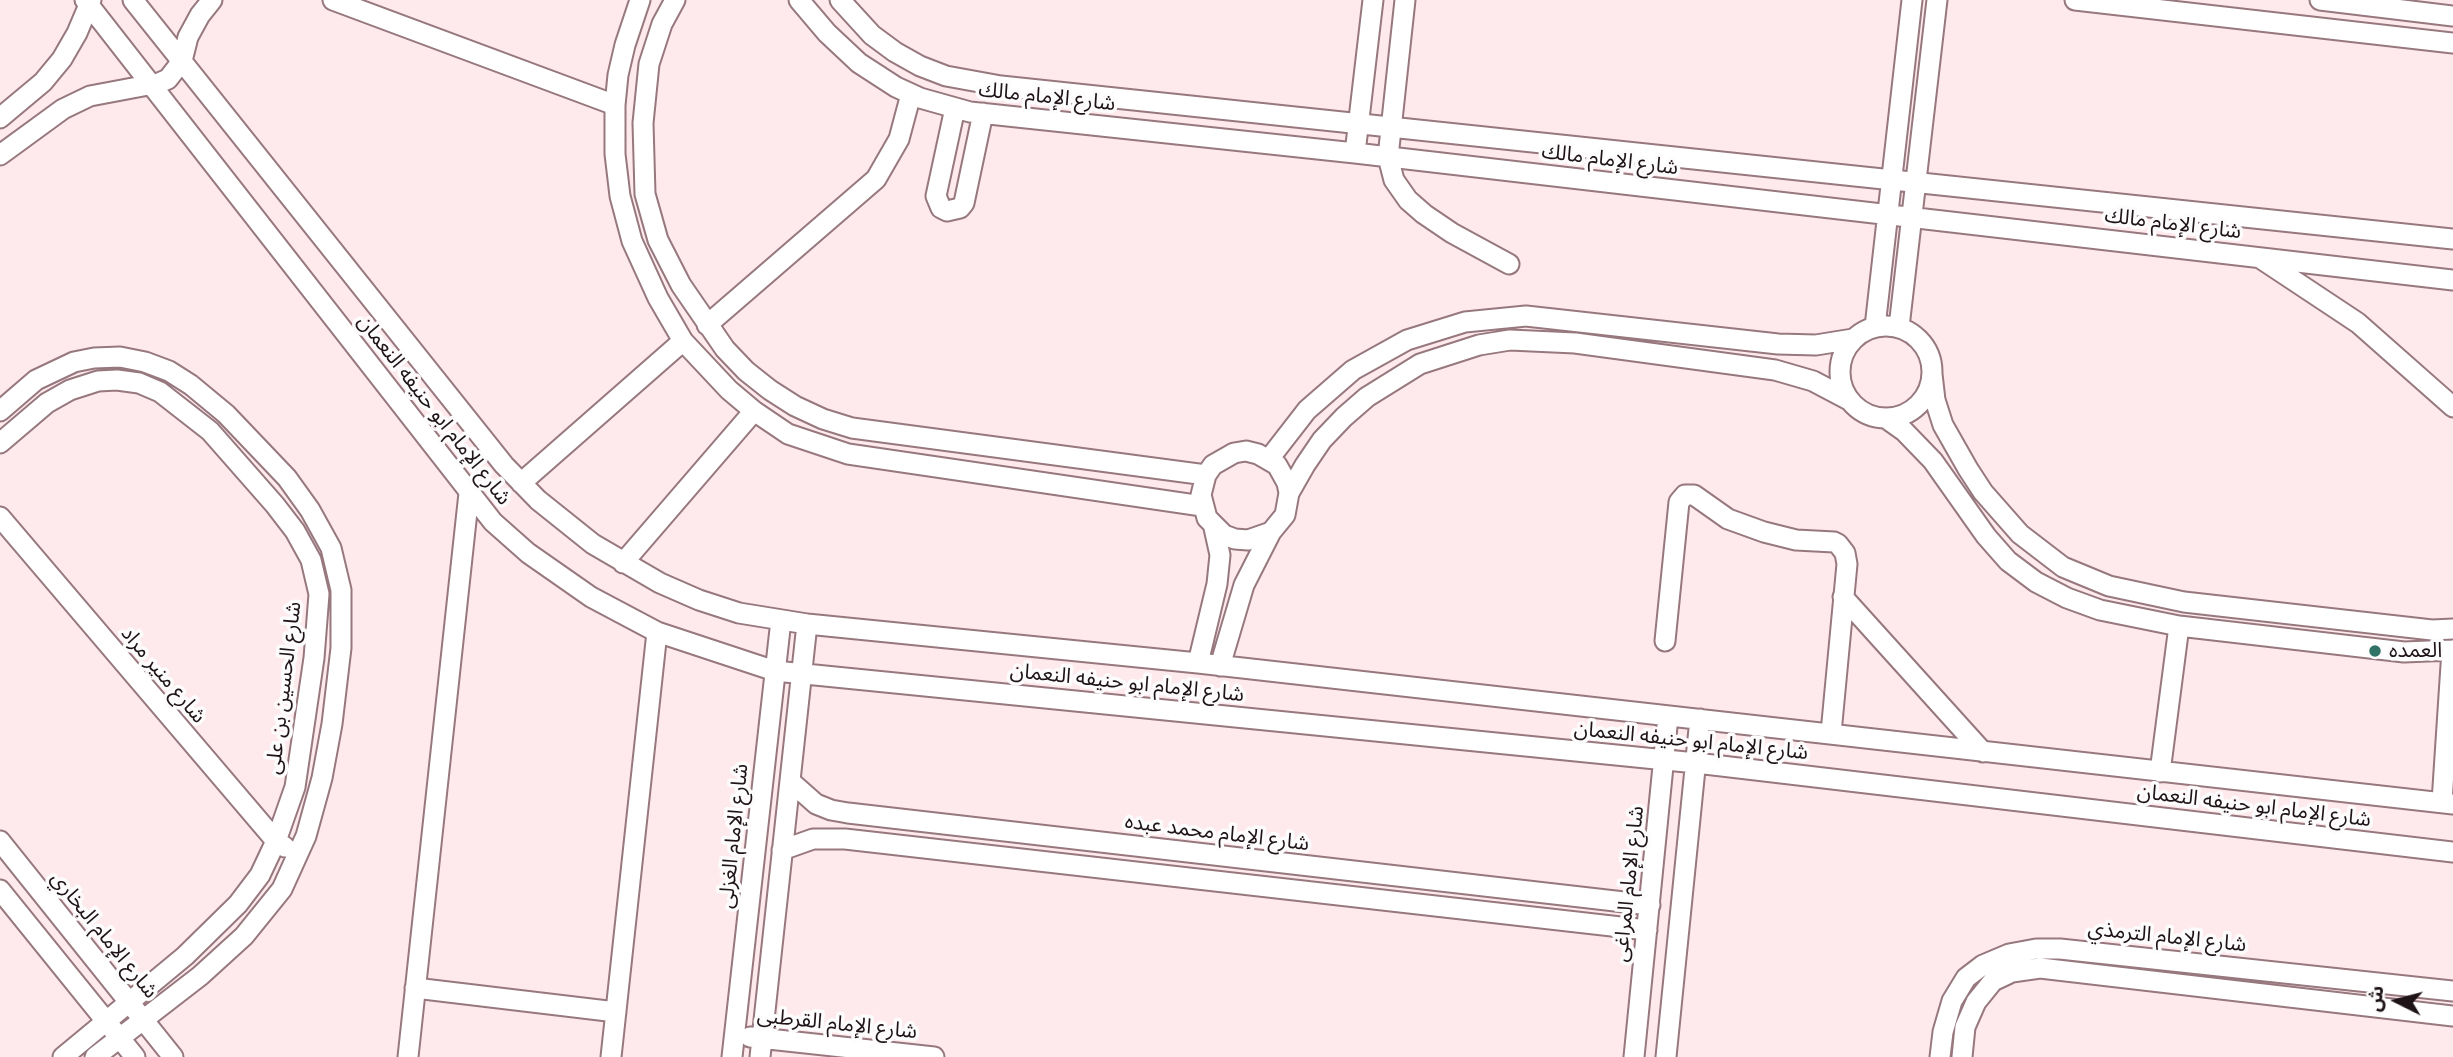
<!DOCTYPE html>
<html>
<head>
<meta charset="utf-8">
<style>
  body { margin:0 }
  #map { position:relative; width:2453px; height:1057px; overflow:hidden; background:#fee9ed; font-family:Karla,"Noto Sans Arabic",sans-serif }
  canvas { display:block }
  .north { position:absolute; left:2362px; top:966px; width:70px; height:70px; -webkit-text-stroke:5px #fcfcfc; paint-order:stroke; rotate:276deg; font-size:19px; font-weight:700; line-height:28px; text-align:center; color:#1e1316 }
  .north::after { content:''; display:block; margin:auto; width:24px; height:32px; background:#1e1316; clip-path:polygon(50% 0,100% 100%,50% 72%,0 100%) }
</style>
</head>
<body>
<div id="map">
<canvas width="2453" height="1057"></canvas>
<div class="north">ش</div>
</div>
<script>
const ctx = document.querySelector('canvas').getContext('2d');
ctx.lineJoin = 'round';
const poly = rows => new Path2D(rows.map(r => 'M' + r).join(''));
function stroke(path, color, width, dash) { ctx.strokeStyle = color; ctx.lineWidth = width; ctx.lineCap = dash ? 'butt' : 'round'; ctx.setLineDash(dash || []); ctx.stroke(path); }
function label(font, color, halo, rows, align = 'center') {
  ctx.font = font + ' Karla,"Noto Sans Arabic",sans-serif'; ctx.lineWidth = 7; ctx.setLineDash([]); ctx.textBaseline = 'middle'; ctx.strokeStyle = halo; ctx.fillStyle = color; for (const [text, x, y, turn = 0] of rows) {
    ctx.save(); ctx.translate(x, y); ctx.rotate((+turn || 0) * Math.PI / 180); ctx.textAlign = isNaN(turn) ? turn : align; if (halo) ctx.strokeText(text, 0, 0); ctx.fillText(text, 0, 0); ctx.restore();
  }
}
const minor = poly([
  [85,0,493,522,528,553,591,597,657,632,775,671,1696,763,2453,852],
  [133,0,504,465,538,500,593,544,660,583,699,600,739,613,807,624,1198,663,2453,804],
  [333,0,615,105],
  [640,0,625,45,618,75,615,105,615,154,620,196,632,241,658,298,683,341,729,390,754,411,788,434,848,454,1202,506],
  [675,0,662,24,649,64,643,123,645,194,658,240,681,285,725,349,746,371,770,390,795,406,823,419,852,428,1206,475],
  [799,0,827,33,859,63,896,87,920,98,970,112,1355,153,2453,280],
  [840,0,872,35,895,52,920,66,946,76,1001,86,2453,239],
  [1405,0,1388,157,1394,180,1408,200,1424,214,1452,233,1509,264],
  [2075,0,2453,43],
  [2320,0,2453,16],
  [955,108,936,196,941,208,947,211,960,208,964,203,983,113],
  [0,118,43,82,62,59,77,33,91,0],
  [1355,153,1373,0],
  [0,155,63,109,90,96,159,83,168,79,182,61,188,37,200,15,212,0],
  [2260,258,2358,323,2453,407],
  [707,325,876,179,899,139,911,94],
  '1840 372a46 46 0 1 1 92 0a46 46 0 1 1-92 0Z',
  [1875,327,1912,0],
  [1899,327,1937,0],
  [1932,374,1935,400,1943,425,1968,469,1983,492,2020,534,2063,567,2109,586,2184,602,2432,630,2453,629],
  [0,411,36,380,74,362,94,358,120,357,145,362,169,371,191,385,226,414,287,478,310,510,331,548,341,590,341,648,332,724,322,778,306,836,282,889,244,936,200,976,95,1057],
  [1887,419,1904,431,1933,461,1986,536,2008,561,2036,582,2067,598,2100,610,2179,626,2404,652,2453,650],
  [0,443,47,403,70,390,98,381,117,380,139,383,160,392,210,431,275,505,295,531,311,560,319,594,314,658,295,787,276,841,260,875,238,904,185,956,63,1057],
  [1269,459,1307,410,1353,370,1407,340,1465,322,1526,316,1778,344,1816,345,1853,339],
  [521,483,683,341],
  [1289,493,1287,483,1277,465,1258,454,1246,451,1234,453,1213,465,1206,475,1201,495,1207,518,1224,535,1235,539,1248,540,1271,532,1285,515,1289,493,1305,465,1322,440,1344,417,1367,397,1420,364,1479,345,1510,340,1575,343,1775,370,1813,381,1849,400],
  [0,517,276,841,285,847],
  [623,563,754,411],
  [1843,597,1983,752],
  [1665,641,1679,502,1685,495,1694,495,1728,519,1764,532,1796,540,1834,542,1838,544,1845,553,1847,564,1831,733],
  [1198,663,1217,584,1220,555,1214,528],
  [1220,666,1244,585,1271,532],
  [2160,772,2179,626],
  [790,781,816,804,831,810,848,813,1650,905],
  [2442,802,2452,650],
  [0,841,173,1057],
  [782,850,813,839,845,839,1647,930],
  [0,890,135,1057],
  [415,988,616,1012],
  [750,1037,934,1057],
  [408,1057,469,493],
  [611,1057,657,632],
  [732,1057,781,620],
  [760,1057,807,624],
  [1634,1057,1668,716],
  [1666,1057,1700,719],
  [1940,1057,1943,1032,1952,1001,1966,978,1983,965,2009,954,2036,949,2060,949,2453,991],
  [1962,1057,1965,1027,1976,1002,1993,981,2012,972,2040,968,2453,1016]
]);
const markers = [
  [2375,651,7,"#307366"]
];
const streetNames = [
  ["شارع الإمام مالك",1047,97,6],
  ["شارع الإمام مالك",1610,160,7],
  ["شارع الإمام مالك",2173,224,7],
  ["شارع الإمام ابو حنيفه النعمان",434,410,52],
  ["شارع منير مراد",163,675,50],
  ["شارع الإمام ابو حنيفه النعمان",1127,683,6],
  ["شارع الحسين بن على",284,688,-83],
  ["شارع الإمام ابو حنيفه النعمان",1691,741,6],
  ["شارع الإمام ابو حنيفه النعمان",2254,806,7],
  ["شارع الإمام محمد عبده",1217,833,7],
  ["شارع الإمام الغزلى",734,836,-84],
  ["شارع الإمام المراغى",1629,884,-84],
  ["شارع الإمام البخاري",104,935,51],
  ["شارع الإمام الترمذي",2167,937,6],
  ["شارع الإمام القرطبى",837,1024,6]
];
const poiNames = [
  ["العمده",2389,651]
];
stroke(minor, '#96787e', 23);
stroke(minor, '#fff', 19);
for (const [x, y, r, color] of markers) { const dot = new Path2D(); dot.arc(x, y, r, 0, 2 * Math.PI); ctx.fillStyle = color; ctx.fill(dot); stroke(dot, '#fcfcfc', 2.5); }
label('21px', '#1e1316', '#fcfcfc', streetNames);
label('21px', '#1e1316', '#fcfcfc', poiNames, 'left');
</script>
</body>
</html>
